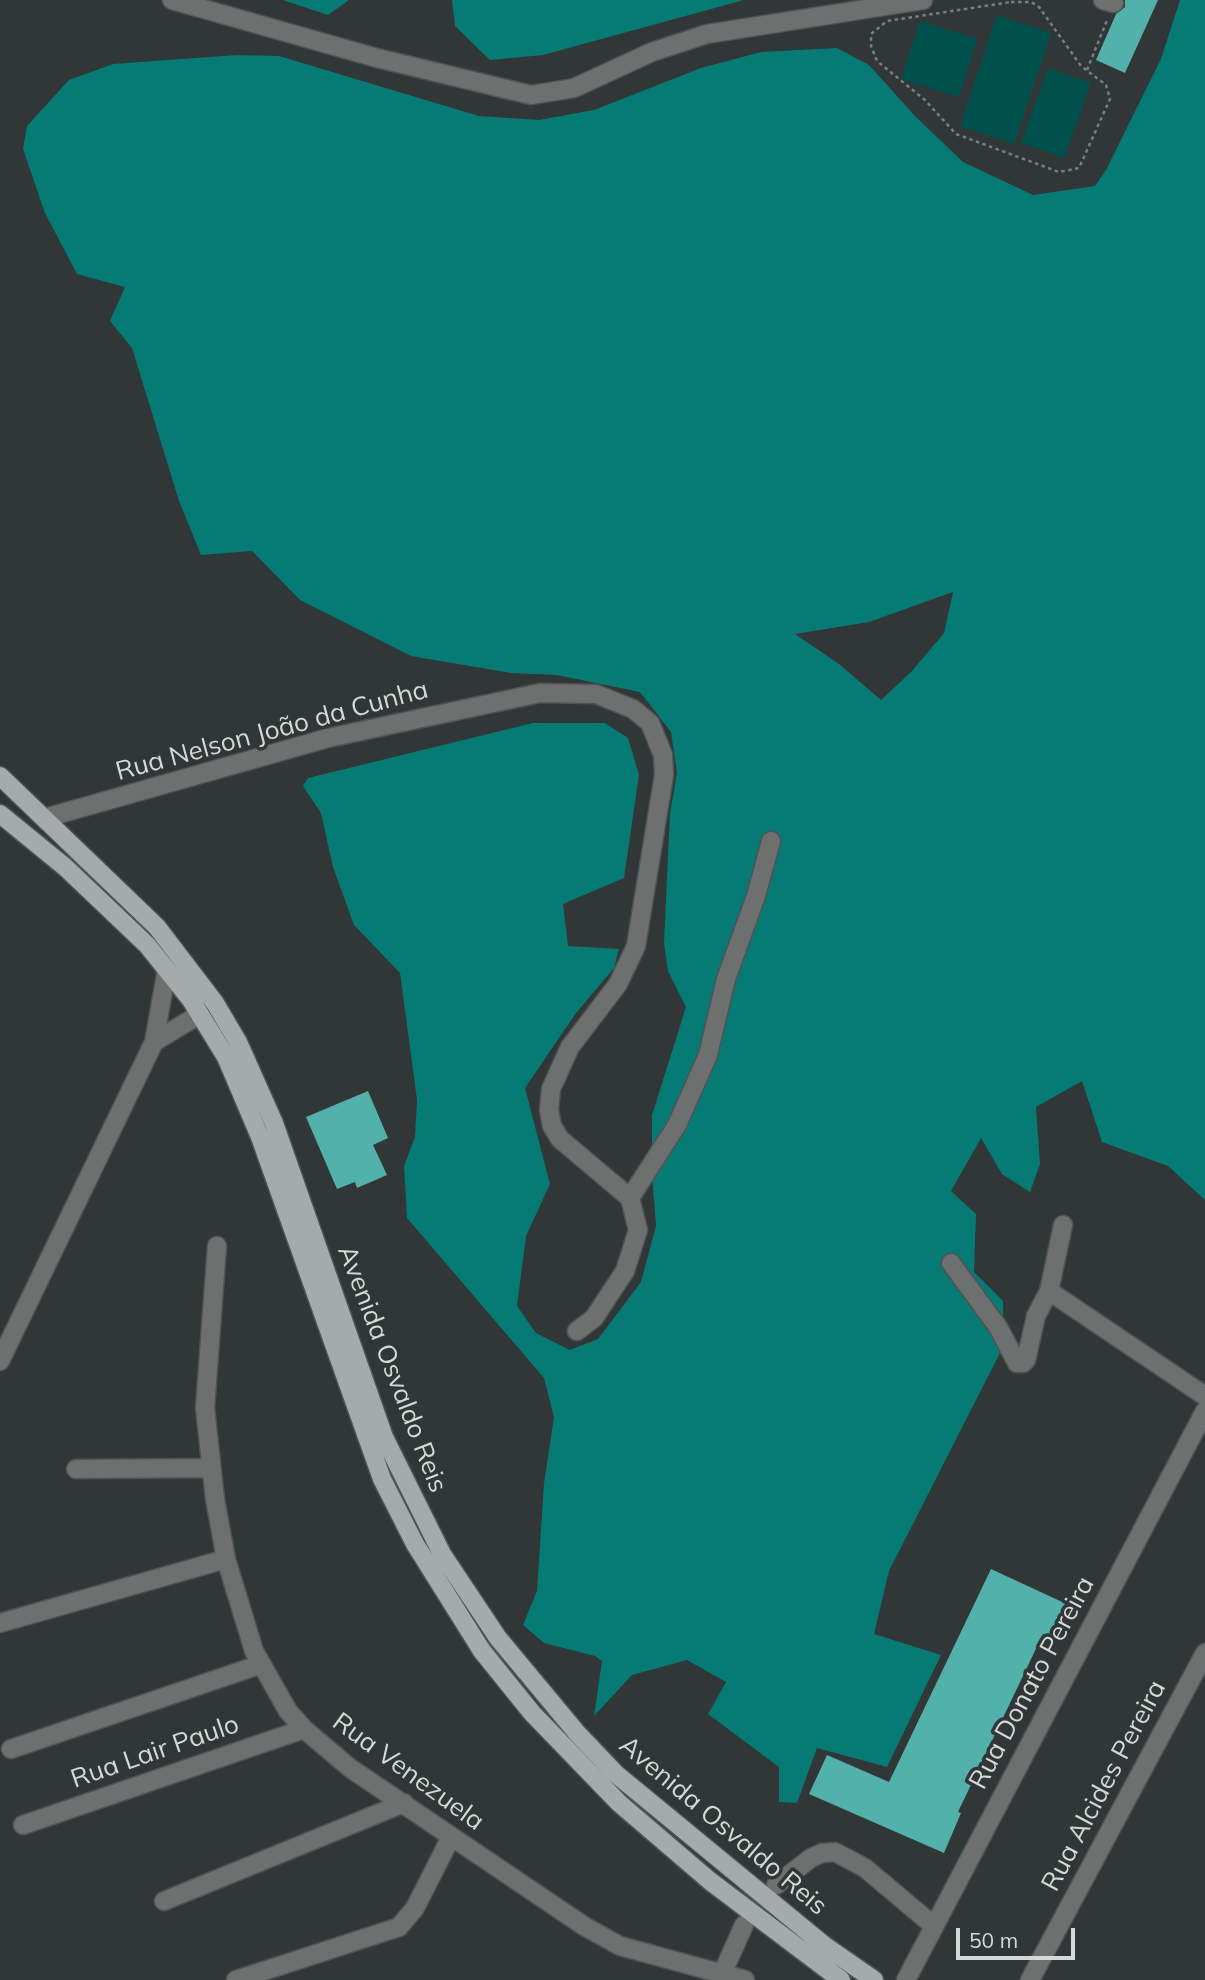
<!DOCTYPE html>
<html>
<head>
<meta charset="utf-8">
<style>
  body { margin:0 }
  #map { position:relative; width:1205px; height:1980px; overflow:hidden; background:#313636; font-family:Mulish,sans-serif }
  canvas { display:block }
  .scale { position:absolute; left:956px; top:1928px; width:119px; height:32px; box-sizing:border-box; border:4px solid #d5d9d8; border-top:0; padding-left:9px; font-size:21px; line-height:24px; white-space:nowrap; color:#d5d9d8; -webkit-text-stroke:5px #313636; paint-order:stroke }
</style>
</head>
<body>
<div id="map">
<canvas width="1205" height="1980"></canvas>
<div class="scale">50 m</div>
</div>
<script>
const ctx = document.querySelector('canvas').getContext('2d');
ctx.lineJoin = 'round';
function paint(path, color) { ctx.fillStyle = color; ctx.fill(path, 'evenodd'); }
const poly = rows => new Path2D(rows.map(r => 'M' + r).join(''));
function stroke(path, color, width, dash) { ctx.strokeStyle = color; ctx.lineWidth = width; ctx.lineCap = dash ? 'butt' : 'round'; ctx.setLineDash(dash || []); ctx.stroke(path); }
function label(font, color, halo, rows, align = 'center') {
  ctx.font = font + ' Mulish,sans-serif'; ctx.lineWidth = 7; ctx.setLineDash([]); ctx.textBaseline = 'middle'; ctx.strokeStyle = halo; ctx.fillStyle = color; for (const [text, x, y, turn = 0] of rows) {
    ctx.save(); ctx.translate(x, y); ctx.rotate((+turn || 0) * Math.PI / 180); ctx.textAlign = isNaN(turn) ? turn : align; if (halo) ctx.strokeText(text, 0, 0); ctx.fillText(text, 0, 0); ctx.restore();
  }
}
const green = poly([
  [997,15,1051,33,1014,144,960,126],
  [920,21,977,39,959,97,901,79],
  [1048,68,1091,83,1064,158,1021,143]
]);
const forest = poly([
  [283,0,349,0,328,15],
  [452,0,744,0,543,55,490,60,455,26],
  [1180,0,1205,0,1205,1200,1168,1166,1102,1142,1082,1081,1036,1107,1040,1164,1030,1192,1002,1174,981,1138,951,1191,976,1214,974,1272,1003,1301,1004,1345,889,1571,874,1634,941,1655,887,1767,817,1748,797,1803,779,1802,779,1767,708,1714,726,1682,687,1660,632,1675,594,1716,602,1661,595,1656,544,1643,523,1625,537,1591,544,1483,554,1417,544,1378,407,1218,404,1166,415,1137,417,1100,400,973,354,925,333,867,321,813,303,786,308,778,533,723,605,723,628,738,639,775,624,878,563,904,568,946,619,949,614,968,576,1013,525,1088,550,1184,526,1236,517,1306,536,1333,570,1350,598,1339,641,1282,656,1226,652,1174,652,1115,686,1007,668,971,664,943,670,813,677,773,671,732,640,692,557,675,511,673,411,656,300,600,252,551,201,555,179,501,132,348,110,321,125,287,77,274,45,213,23,149,27,126,69,80,113,64,237,55,279,56,479,116,539,120,594,110,701,68,761,52,837,48,869,65,915,116,963,162,1033,195,1095,186,1106,170,1161,59],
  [953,592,944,633,912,671,881,700,839,664,795,634,869,622]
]);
const building = poly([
  [1125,0,1158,0,1125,73,1096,60,1116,14,1125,7],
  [368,1091,388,1138,373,1145,387,1175,357,1188,355,1182,337,1189,306,1117],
  [991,1569,1073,1607,1057,1641,1043,1634,958,1812,961,1813,944,1853,809,1794,827,1755,889,1782]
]);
const path = poly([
  [1011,2,1031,2,1039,7,1081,66,1106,85,1110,99,1079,168,1059,172,956,134,925,100,877,61,871,46,871,34,887,21,1011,2],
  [1087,70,1108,18]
]);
const minor = poly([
  [172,0,377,58,531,95,574,88,652,52,707,34,923,0],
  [1103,0,1114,3],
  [45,818,328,738,540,693,596,694,633,709,650,723,663,755,664,775,636,946,618,984,570,1047,551,1089,549,1110,552,1126,560,1139,630,1198,638,1230,625,1271,594,1318,577,1331],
  [154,1042,200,1014],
  [630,1198,677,1125,708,1055,726,979,756,896,771,841],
  [217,1246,205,1408,215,1499,226,1559,254,1651,288,1711,304,1729,350,1768,584,1926,620,1946,745,1980],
  [951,1263,998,1327,1017,1363,1023,1363,1026,1360,1036,1316,1049,1291,1063,1225],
  [1049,1291,1205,1396],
  [0,1361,154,1042,167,969],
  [76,1469,211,1468],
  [0,1623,226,1559],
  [11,1749,259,1665],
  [23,1825,304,1729],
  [776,1885,811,1858,822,1853,835,1852,865,1868,934,1926],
  [164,1901,404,1803],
  [722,1974,744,1925],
  [236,1980,399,1927,415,1908,451,1837],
  [906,1980,1205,1411],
  [1030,1980,1205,1653]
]);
const major = poly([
  [0,776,157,927,215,1003,238,1042,274,1123,384,1437,442,1554,498,1638,577,1733,616,1774,825,1946,874,1980],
  [0,814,65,867,147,945,191,1000,226,1057,260,1137,382,1479,415,1544,482,1651,532,1713,619,1803,710,1881,841,1980]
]);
const streetNames = [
  ["Rua Nelson João da Cunha",272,731,-15],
  ["Avenida Osvaldo Reis",392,1369,69],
  ["Rua Donato Pereira",1032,1683,-62],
  ["Rua Lair Paulo",155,1752,-19],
  ["Rua Venezuela",408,1772,36],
  ["Rua Alcides Pereira",1104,1786,-62],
  ["Avenida Osvaldo Reis",723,1826,40]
];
paint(green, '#00514d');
paint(forest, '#067b76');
paint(building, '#53b1ab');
stroke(minor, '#4f5353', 21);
stroke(major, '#4f5353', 21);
stroke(path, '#7b7f7f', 2.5, [3.5, 3.5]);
stroke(minor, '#6e7070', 18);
stroke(major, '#a5abaa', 18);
label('26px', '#d5d9d8', '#313636', streetNames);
</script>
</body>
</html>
